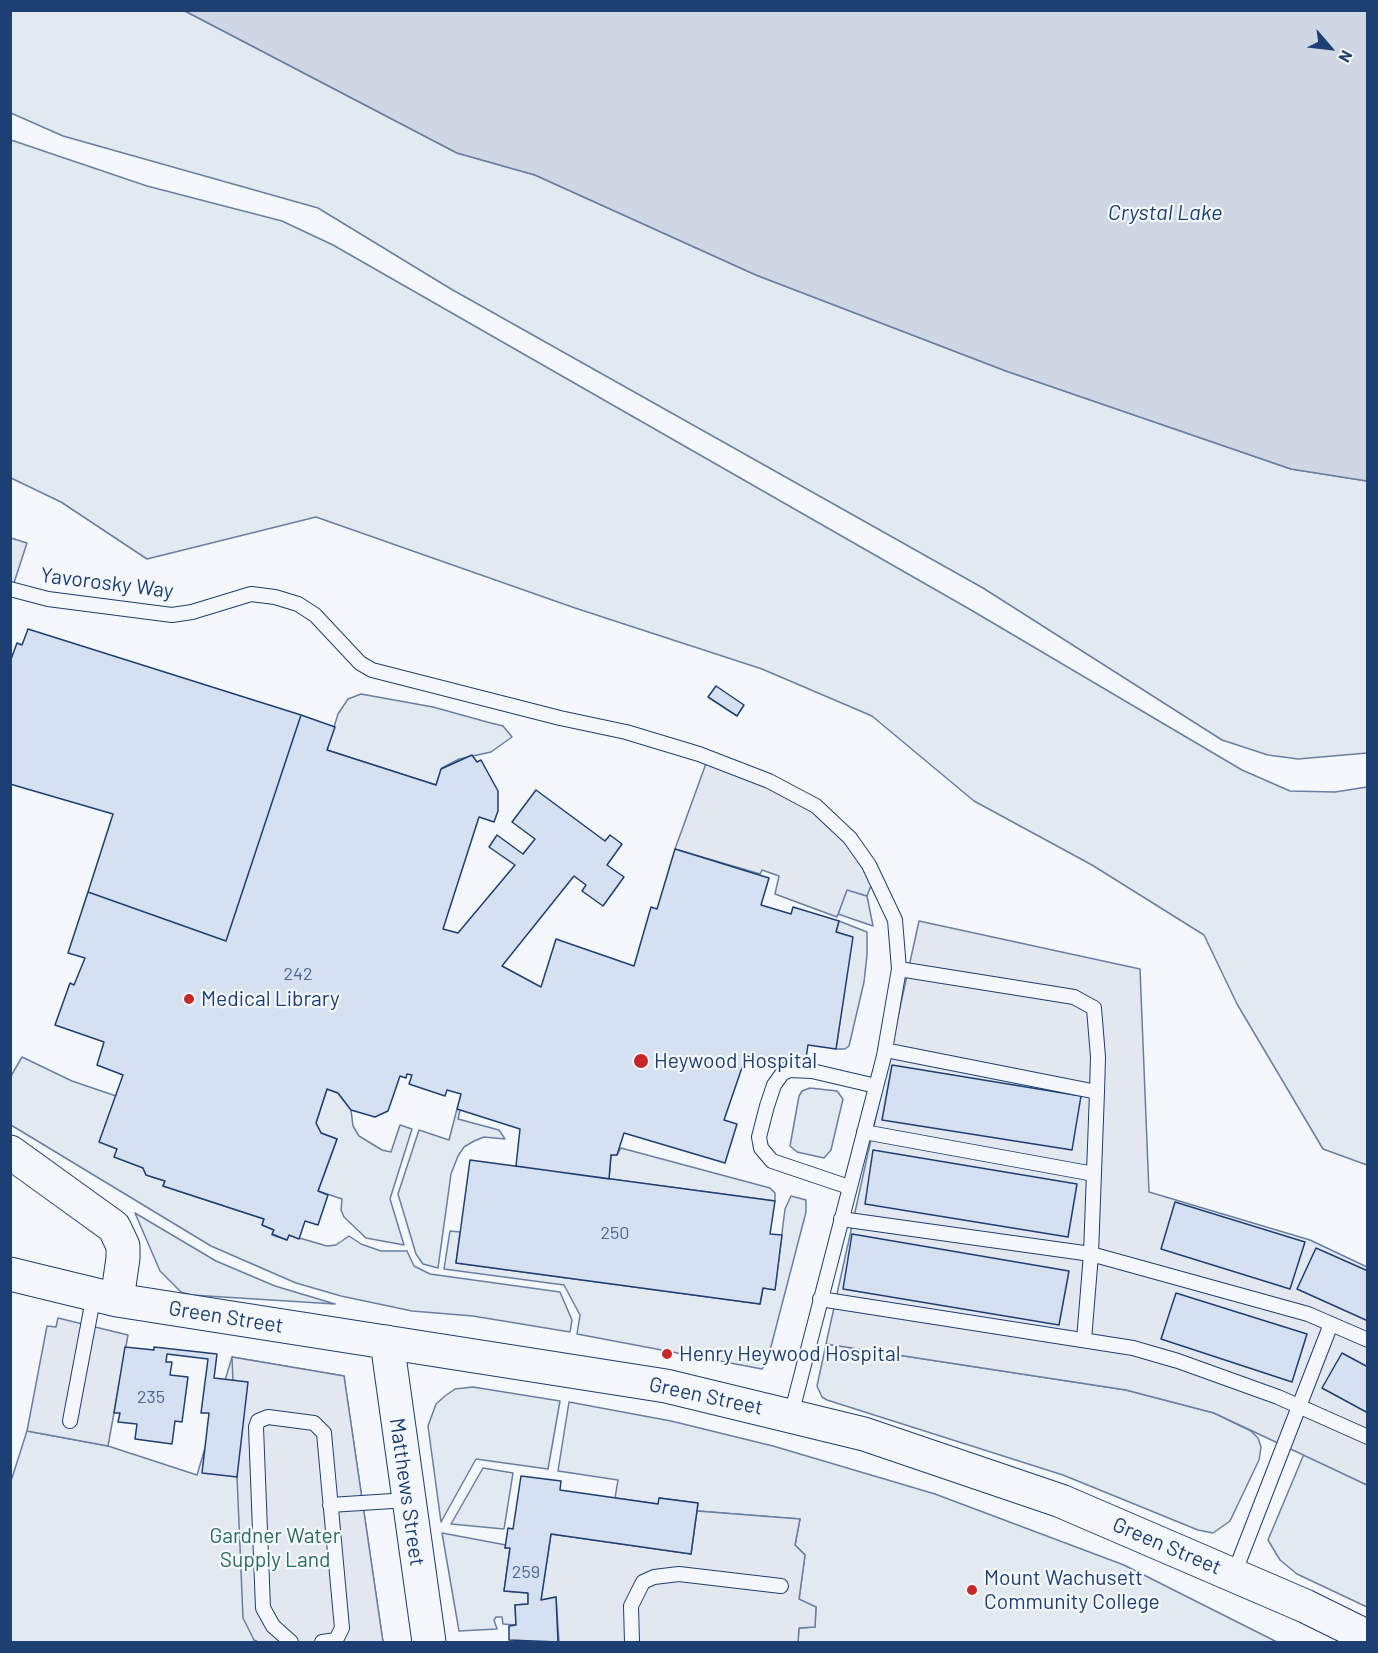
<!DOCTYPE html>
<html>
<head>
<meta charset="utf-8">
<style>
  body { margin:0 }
  #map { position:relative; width:1378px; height:1653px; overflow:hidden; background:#f4f7fb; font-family:Barlow,sans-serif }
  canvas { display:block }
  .frame { position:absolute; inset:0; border:12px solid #1d3f73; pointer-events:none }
  .north { position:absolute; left:1300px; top:18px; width:60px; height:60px; -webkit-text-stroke:4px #f4f7fb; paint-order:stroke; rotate:118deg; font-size:16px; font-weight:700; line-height:24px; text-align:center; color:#1d3f73 }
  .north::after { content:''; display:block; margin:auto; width:21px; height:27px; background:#1d3f73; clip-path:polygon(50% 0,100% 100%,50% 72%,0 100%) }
</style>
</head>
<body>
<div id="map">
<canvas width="1378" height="1653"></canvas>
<div class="frame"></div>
<div class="north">N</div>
</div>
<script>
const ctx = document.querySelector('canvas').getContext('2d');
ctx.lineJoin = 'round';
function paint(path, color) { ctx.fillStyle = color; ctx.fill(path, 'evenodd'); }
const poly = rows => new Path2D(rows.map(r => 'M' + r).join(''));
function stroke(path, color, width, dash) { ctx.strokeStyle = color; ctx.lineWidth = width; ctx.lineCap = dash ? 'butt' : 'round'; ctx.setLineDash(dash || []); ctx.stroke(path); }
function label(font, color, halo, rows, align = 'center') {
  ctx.font = font + ' Barlow,sans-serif'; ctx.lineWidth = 4.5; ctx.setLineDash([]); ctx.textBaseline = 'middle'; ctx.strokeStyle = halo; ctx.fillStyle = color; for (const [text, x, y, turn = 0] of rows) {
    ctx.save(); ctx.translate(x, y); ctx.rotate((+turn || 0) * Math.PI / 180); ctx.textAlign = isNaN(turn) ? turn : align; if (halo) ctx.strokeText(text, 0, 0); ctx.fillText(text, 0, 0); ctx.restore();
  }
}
const green = poly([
  [10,11,185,11,457,153,535,175,756,275,1006,371,1291,469,1367,481,1367,753,1298,759,1268,755,1222,740,983,588,451,289,318,208,63,136,11,113,10,11],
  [11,140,147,186,282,221,333,245,971,610,1242,770,1290,791,1335,792,1367,787,1367,1165,1323,1149,1237,1004,1204,935,1092,865,974,801,872,716,762,669,575,608,316,517,147,559,61,502,11,478,11,140],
  [361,694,433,707,487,722,503,726,512,737,491,752,459,759,442,768,436,785,327,750,338,714,348,699,361,694],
  [847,889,867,896,873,926,838,914,847,889],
  [839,921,867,932,867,955,864,982,849,1046,845,1049,836,1049,852,937,836,932,839,921],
  [22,1057,72,1081,116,1096,117,1149,143,1168,146,1175,165,1181,163,1186,264,1219,262,1225,274,1230,272,1235,287,1240,289,1235,327,1246,336,1245,349,1236,361,1244,381,1251,407,1251,414,1266,430,1274,560,1292,572,1320,570,1332,473,1316,412,1311,341,1296,296,1283,211,1246,11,1125,11,1076,22,1057],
  [810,1088,837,1091,843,1099,831,1150,824,1158,797,1152,790,1146,799,1096,802,1091,810,1088],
  [327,1089,338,1093,351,1110,353,1126,359,1136,382,1150,391,1152,400,1125,412,1129,390,1199,404,1245,366,1238,344,1217,341,1210,342,1199,318,1191,337,1139,321,1133,316,1123,327,1089],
  [457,1109,460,1110,458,1119,499,1130,505,1139,484,1137,474,1141,464,1147,458,1156,451,1174,438,1268,423,1264,416,1254,398,1194,419,1130,449,1140,457,1109],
  [621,1148,770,1188,775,1193,775,1201,609,1179,611,1155,617,1155,621,1148],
  [791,1196,806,1200,806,1212,767,1362,762,1369,577,1334,580,1315,564,1285,444,1269,450,1231,460,1232,456,1263,760,1304,763,1288,775,1289,785,1209,791,1196],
  [135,1213,216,1261,275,1286,335,1304,191,1295,181,1292,160,1271,135,1213],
  [826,1344,1126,1390,1214,1413,1251,1431,1258,1438,1261,1447,1259,1460,1230,1521,1213,1533,1198,1530,1063,1475,827,1400,822,1397,817,1386,826,1344],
  [232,1357,344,1376,383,1642,11,1642,11,1481,27,1431,108,1446,197,1475,232,1357],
  [473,1387,560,1401,548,1469,476,1459,441,1522,428,1426,436,1404,445,1396,455,1389,473,1387],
  [569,1402,671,1421,773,1446,935,1494,1124,1565,1277,1642,798,1642,799,1628,815,1627,816,1607,799,1600,805,1555,795,1545,800,1519,697,1511,698,1503,660,1498,658,1504,615,1498,618,1480,558,1471,569,1402],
  [1304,1454,1367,1485,1367,1607,1297,1574,1280,1560,1268,1540,1304,1454],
  [483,1468,513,1473,504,1529,451,1524,483,1468],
  [442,1533,506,1545,505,1548,510,1548,504,1591,528,1593,528,1604,515,1605,516,1625,503,1624,502,1617,496,1617,494,1620,497,1629,459,1631,442,1533]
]);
const parking = poly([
  [11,538,27,543,11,592,11,538],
  [708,758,816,806,875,875,867,896,847,890,837,917,775,894,779,876,762,870,760,874,675,849,708,758],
  [919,921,1140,969,1149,1192,1310,1240,1367,1267,1367,1485,1214,1413,1126,1390,826,1344,919,921],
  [58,1318,128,1335,108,1446,27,1431,47,1326,56,1327,58,1318],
  [232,1357,344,1376,383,1642,258,1642,254,1640,243,1618,232,1357],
  [697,1511,800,1519,795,1545,805,1555,799,1599,816,1607,815,1627,799,1628,798,1642,559,1642,556,1597,541,1600,551,1534,691,1554,697,1511]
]);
const water = poly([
  [185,11,1367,11,1367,481,1291,469,1006,371,756,275,535,175,457,153,185,11]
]);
const building = poly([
  [28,629,301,715,226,941,88,892,113,814,10,784,10,662,17,643,22,645,28,629],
  [716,686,744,705,737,716,708,697,716,686],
  [301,715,335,727,327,750,436,785,441,769,472,755,477,762,481,760,498,791,498,811,494,822,479,817,443,929,458,933,515,865,489,847,497,835,523,854,535,839,512,822,536,790,605,841,610,835,622,844,607,865,624,877,603,906,582,891,586,885,574,876,502,966,541,987,556,939,634,966,651,907,657,909,675,849,769,878,761,905,791,914,793,907,839,921,836,932,853,937,836,1049,808,1045,806,1058,797,1056,796,1065,746,1056,724,1120,737,1124,725,1163,624,1133,617,1155,611,1155,609,1179,516,1166,520,1129,457,1109,461,1094,447,1090,445,1096,409,1084,412,1075,407,1074,406,1078,400,1076,388,1111,375,1117,351,1110,338,1093,327,1089,316,1123,321,1133,337,1139,318,1191,328,1195,318,1225,305,1221,299,1239,289,1235,287,1240,272,1234,274,1230,262,1225,264,1219,163,1186,165,1181,146,1175,143,1168,114,1157,117,1149,99,1142,123,1075,97,1065,104,1042,55,1025,70,983,74,985,85,958,68,953,88,892,226,941,301,715],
  [892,1065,1081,1096,1072,1150,882,1120,892,1065],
  [873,1150,1077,1184,1068,1237,865,1204,873,1150],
  [470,1160,775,1201,770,1234,782,1235,775,1290,763,1288,760,1304,456,1263,470,1160],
  [1175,1202,1305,1242,1290,1289,1161,1249,1175,1202],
  [852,1234,1069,1271,1059,1325,843,1289,852,1234],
  [1316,1248,1368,1271,1368,1321,1297,1289,1316,1248],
  [1176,1293,1307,1334,1292,1382,1161,1339,1176,1293],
  [125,1347,154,1350,154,1347,217,1354,214,1378,248,1382,237,1477,202,1473,209,1413,201,1413,208,1359,167,1354,166,1362,172,1362,170,1375,188,1377,182,1422,175,1421,172,1444,135,1439,137,1424,118,1422,120,1413,114,1413,125,1347],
  [1342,1353,1368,1367,1368,1413,1322,1388,1342,1353],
  [521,1476,561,1481,560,1490,658,1504,659,1498,698,1503,691,1554,551,1534,541,1600,556,1597,558,1642,509,1640,509,1626,516,1625,515,1605,528,1604,528,1593,504,1591,510,1548,505,1548,508,1528,513,1529,521,1476]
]);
const lane = poly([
  [10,589,48,599,172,615,192,612,251,594,275,597,298,604,315,615,360,663,372,670,560,718,626,732,699,754,769,781,816,806,850,838,869,865,895,920,899,969,884,1056,791,1415],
  [899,969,1074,997,1094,1008,1098,1057,1097,1092,1091,1254,1084,1340],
  [885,1050,1097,1092],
  [864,1132,1094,1174],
  [849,1187,772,1161,761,1148,759,1137,767,1106,774,1085,782,1074,789,1070,812,1071,876,1086],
  [841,1219,1091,1254,1308,1314,1368,1340],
  [820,1299,1133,1348,1178,1361,1278,1397,1368,1437],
  [70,1421,94,1294],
  [330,1505,408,1500],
  [1234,1574,1331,1324],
  [291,1642,273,1626,263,1608,256,1427,258,1421,268,1417,314,1423,324,1433,342,1628,336,1640,322,1642],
  [632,1642,631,1606,643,1582,654,1577,679,1574,781,1586]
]);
const secondary = poly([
  [10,1152,114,1227,123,1246,123,1258,117,1300],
  [10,1274,117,1300,666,1386,864,1434,1061,1501,1305,1606,1368,1637],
  [387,1342,429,1642]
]);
const markers = [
  [189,999,6,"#c62828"],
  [641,1061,8,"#c62828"],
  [667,1354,6,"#c62828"],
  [972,1590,6,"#c62828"]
];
const numberNames = [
  ["242",298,974],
  ["250",615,1233],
  ["235",151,1397],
  ["259",526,1572]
];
const streetNames = [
  ["Yavorosky Way",107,583,7],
  ["Green Street",226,1317,9],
  ["Green Street",706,1396,12],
  ["Matthews Street",407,1492,82],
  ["Green Street",1167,1546,23]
];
const poiNames = [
  ["Medical Library",201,999],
  ["Heywood Hospital",654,1061],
  ["Henry Heywood Hospital",679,1354],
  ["Mount Wachusett",984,1578],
  ["Community College",984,1602]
];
const parkNames = [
  ["Gardner Water",275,1536],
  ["Supply Land",275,1560]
];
const waterNames = [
  ["Crystal Lake",1165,213]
];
paint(green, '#e3e9f0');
stroke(green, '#687fa3', 1.5);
paint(parking, '#e3e8f0');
stroke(parking, '#687fa3', 1.5);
paint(water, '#cfd7e4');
stroke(water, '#687fa3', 1.5);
paint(building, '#d5e0f0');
stroke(building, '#1d3f73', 1.5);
stroke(lane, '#1d3f73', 16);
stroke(secondary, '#1d3f73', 35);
stroke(lane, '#f4f7fb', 14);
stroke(secondary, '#f4f7fb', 33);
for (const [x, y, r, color] of markers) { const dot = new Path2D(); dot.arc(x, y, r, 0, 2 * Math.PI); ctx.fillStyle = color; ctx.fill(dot); stroke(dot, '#f4f7fb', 2); }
label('18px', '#4b6792', null, numberNames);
label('21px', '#1d3f73', '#f4f7fb', streetNames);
label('21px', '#1d3f73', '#f4f7fb', poiNames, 'left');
label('21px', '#2c6c60', '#f4f7fb', parkNames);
label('italic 22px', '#1d3f73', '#f4f7fb', waterNames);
</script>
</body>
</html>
